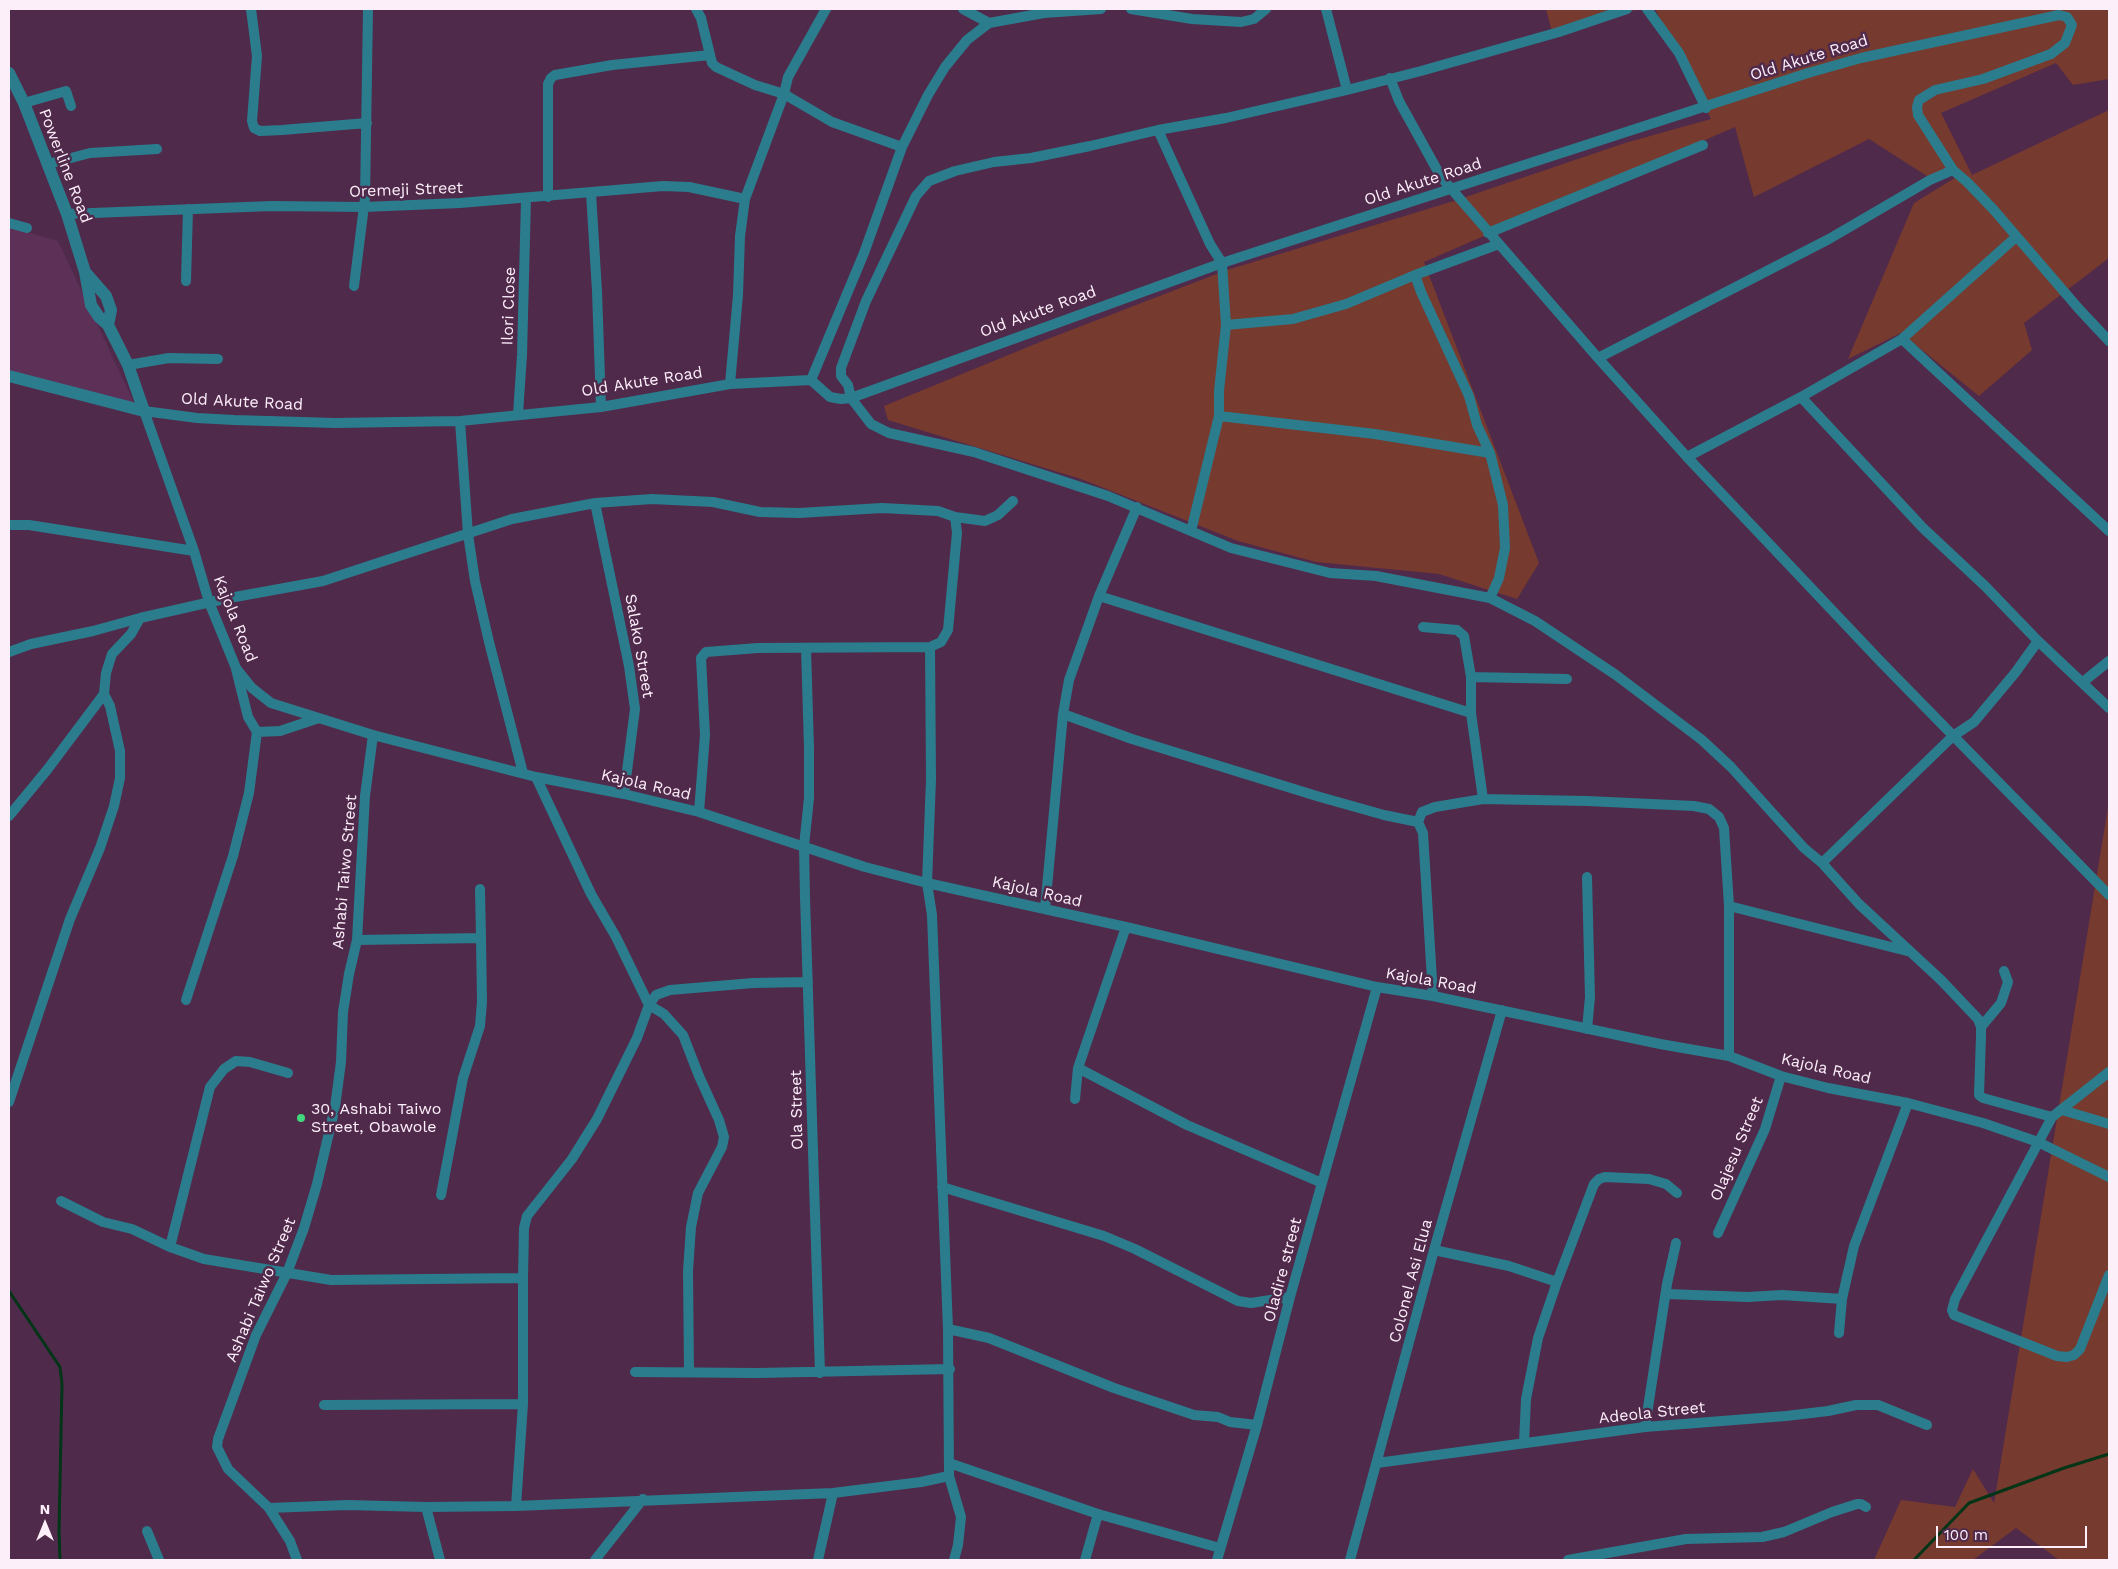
<!DOCTYPE html>
<html>
<head>
<meta charset="utf-8">
<style>
  body { margin:0 }
  #map { position:relative; width:2118px; height:1569px; overflow:hidden; background:#502a4b; font-family:"Work Sans",sans-serif }
  canvas { display:block }
  .frame { position:absolute; inset:0; border:10px solid #fdeffa; pointer-events:none }
  .north { position:absolute; left:20px; top:1499px; width:50px; height:50px; -webkit-text-stroke:4px #502a4b; paint-order:stroke; rotate:0deg; font-size:14px; font-weight:700; line-height:20px; text-align:center; color:#fdeffa }
  .north::after { content:''; display:block; margin:auto; width:18px; height:22px; background:#fdeffa; clip-path:polygon(50% 0,100% 100%,50% 72%,0 100%) }
  .scale { position:absolute; left:1936px; top:1526px; width:151px; height:22px; box-sizing:border-box; border:2px solid #fdeffa; border-top:0; padding-left:6px; font-size:15px; line-height:18px; white-space:nowrap; color:#fdeffa; -webkit-text-stroke:4px #502a4b; paint-order:stroke }
</style>
</head>
<body>
<div id="map">
<canvas width="2118" height="1569"></canvas>
<div class="frame"></div>
<div class="north">N</div>
<div class="scale">100 m</div>
</div>
<script>
const ctx = document.querySelector('canvas').getContext('2d');
ctx.lineJoin = 'round';
function paint(path, color) { ctx.fillStyle = color; ctx.fill(path, 'evenodd'); }
const poly = rows => new Path2D(rows.map(r => 'M' + r).join(''));
function stroke(path, color, width, dash) { ctx.strokeStyle = color; ctx.lineWidth = width; ctx.lineCap = dash ? 'butt' : 'round'; ctx.setLineDash(dash || []); ctx.stroke(path); }
function label(font, color, halo, rows, align = 'center') {
  ctx.font = font + ' "Work Sans",sans-serif'; ctx.lineWidth = 5; ctx.setLineDash([]); ctx.textBaseline = 'middle'; ctx.strokeStyle = halo; ctx.fillStyle = color; for (const [text, x, y, turn = 0] of rows) {
    ctx.save(); ctx.translate(x, y); ctx.rotate((+turn || 0) * Math.PI / 180); ctx.textAlign = isNaN(turn) ? turn : align; if (halo) ctx.strokeText(text, 0, 0); ctx.fillText(text, 0, 0); ctx.restore();
  }
}
const built = poly([
  [9,227,58,241,135,405,9,370]
]);
const green = poly([
  [1546,9,1639,9,1552,32],
  [1655,9,2109,9,2109,79,2073,85,2056,63,1941,113,1972,175,2109,110,2109,258,2024,323,2032,350,1979,396,1901,333,1848,359,1914,203,1958,176,1927,176,1869,139,1754,197,1735,127,1424,262,1539,563,1517,599,1439,574,1316,562,1238,541,1081,479,888,420,884,406,1040,342,1227,270,1454,201,1625,143,1711,119],
  [2109,801,2109,1560,2059,1560,2016,1528,1973,1560,1874,1560,1901,1500,1955,1507,1973,1469,1994,1503]
]);
const stream = poly([
  [9,1291,60,1367,62,1384,59,1531,60,1560],
  [1914,1560,1969,1503,2064,1468,2109,1454]
]);
const minor = poly([
  [251,9,257,56,252,121,254,128,260,131,282,130,367,123],
  [696,9,701,18,712,63,716,67,755,85,784,94,745,199,740,236,738,295,730,384],
  [826,9,788,77,784,94,832,122,902,147],
  [963,9,989,23],
  [1131,9,1192,19,1241,22,1254,19,1266,9],
  [1326,9,1347,90],
  [1627,9,1559,32,1421,71,1347,90,1226,118,1158,130,1090,146,1031,158,994,162,955,171,929,181,916,196,866,301,841,368,841,376,848,385,851,398,871,424,889,433,974,452,1108,496,1231,548,1330,573,1376,576,1490,598,1535,621,1616,675,1702,740,1731,767,1804,848,1822,863,1859,904,1941,980,1978,1019,1981,1027,1981,1036,1979,1095,1983,1098,2052,1117],
  [1647,9,1679,53,1706,108],
  [1390,78,1399,101,1441,177,1598,358,1687,457,1882,663,2109,895],
  [24,103,66,91,71,106],
  [1158,130,1210,244,1222,263,1226,325],
  [48,164,90,153,157,149],
  [591,193,597,291,601,407],
  [548,197,548,84,551,78,555,75,612,65,710,55],
  [67,214,272,206,364,207,460,203,663,186,689,187,745,199],
  [9,223,27,228],
  [1488,233,1703,145],
  [186,281,188,209],
  [354,286,365,198,368,9],
  [1902,339,2109,531],
  [2109,341,2079,309,1993,209,1967,182,1953,170,1918,115,1917,107,1919,100,1935,90,1983,79,2051,54,2065,43,2072,25,2067,17,2059,15,1861,58,1808,73,1222,263,851,398,841,399,830,397,811,380,730,384,601,407,460,421,335,423,234,420,197,418,144,411,194,551,209,602,236,668,252,688,271,703,373,735,536,777,624,794,699,812,865,867,927,883,1126,927,1377,987,1433,996,1660,1044,1729,1056,1781,1076,1828,1088,1908,1103,1983,1123,2038,1142,2109,1177],
  [1598,358,1829,239,1930,180,1953,170],
  [128,365,169,358,218,359],
  [811,380,864,253,902,147,928,95,945,67,967,40,989,23,1044,13,1101,9],
  [1801,397,1923,528,1985,586,2038,641,2109,708],
  [518,414,522,355,526,199],
  [1219,416,1375,434,1490,453],
  [460,421,468,534,475,581,489,642,523,773],
  [1687,457,1801,397,1902,339,2016,237],
  [595,503,629,666,635,709,624,794],
  [955,517,985,521,998,515,1013,501],
  [9,525,29,525,194,551],
  [1191,531,1219,416,1219,391,1226,325,1293,319,1346,304,1415,275],
  [1099,596,1471,713],
  [1490,598,1499,578,1505,548,1503,505,1490,453,1477,425,1469,396,1421,292,1415,275,1499,244],
  [1423,627,1457,630,1464,636,1471,677],
  [806,648,809,748,809,798,804,846,805,897,820,1373],
  [9,652,31,644,93,631,140,618,224,599,323,581,512,519,595,503,652,499,713,502,760,512,799,513,882,508,938,511,955,517,957,533,948,630,941,642,930,647,931,779,927,883,932,915,948,1329,949,1476],
  [236,669,248,717,257,732,280,731,319,718],
  [2083,682,2109,661],
  [1063,714,1132,739,1320,797,1384,815,1418,822],
  [1483,799,1471,713,1471,677,1567,679],
  [699,812,705,735,701,658,706,652,758,648,930,647],
  [9,816,47,770,104,694],
  [1822,863,1953,736,1974,722,2015,673,2038,641],
  [1587,877,1590,997,1587,1029],
  [480,889,481,938],
  [1729,906,1907,951],
  [1045,909,1063,714,1069,680,1099,596,1137,507],
  [357,940,481,938,482,1002,480,1026,463,1078,441,1195],
  [1433,996,1423,833,1418,822,1422,812,1435,807,1483,799,1587,801,1694,806,1709,809,1719,817,1724,828,1729,906,1729,1056],
  [186,1000,233,856,249,793,257,732],
  [1981,1027,2001,1003,2008,982,2004,971],
  [1078,1068,1187,1125,1322,1183],
  [2109,1072,2052,1117,1955,1299,1952,1310,1954,1315,2057,1356,2067,1357,2074,1355,2080,1349,2109,1275],
  [288,1073,250,1062,236,1061,224,1069,210,1087,170,1247,204,1259,331,1280,523,1278],
  [1075,1099,1078,1068,1126,927],
  [9,1102,70,919,100,848,114,806,120,778,120,751,110,706,104,694,106,673,112,654,131,634,140,618],
  [2062,1110,2109,1124],
  [942,1187,1104,1236,1135,1249,1238,1301,1251,1303,1290,1297],
  [61,1201,103,1222,132,1229,170,1247],
  [1718,1233,1765,1129,1781,1076],
  [1434,1250,1509,1266,1557,1282,1538,1338,1526,1399,1524,1443],
  [1557,1282,1594,1184,1599,1179,1605,1177,1649,1179,1666,1184,1677,1193],
  [1667,1294,1748,1297,1782,1295,1842,1299],
  [948,1329,989,1338,1114,1388,1194,1415,1218,1417,1230,1422,1257,1425],
  [1839,1333,1842,1299,1854,1246,1908,1103],
  [635,1372,758,1373,950,1369],
  [689,1372,688,1271,691,1227,698,1193,722,1147,724,1137,719,1120,699,1076,683,1035,664,1014,649,1005,656,995,670,990,753,983,808,982],
  [324,1405,523,1404],
  [1645,1427,1667,1284,1676,1243],
  [949,1463,1098,1514,1220,1548],
  [1377,1463,1645,1427,1786,1416,1828,1411,1856,1405,1878,1405,1927,1425],
  [516,1506,523,1404,523,1278,524,1228,527,1216,572,1159,597,1119,637,1038,649,1005,616,937,591,894,536,777],
  [426,1507,440,1560],
  [269,1508,347,1505,426,1507,516,1506,833,1493,921,1482,949,1476,961,1517,958,1545,954,1560],
  [147,1531,159,1560],
  [297,1560,290,1541,269,1508,228,1469,217,1447,218,1439,256,1335,287,1273,304,1228,317,1184,335,1107,341,1062,343,1012,349,974,357,940,365,796,373,735],
  [595,1560,643,1499],
  [818,1560,833,1493],
  [1085,1560,1098,1514],
  [1217,1560,1257,1425,1290,1297,1377,987],
  [1350,1560,1434,1250,1502,1010],
  [1568,1560,1686,1539,1762,1537,1784,1532,1832,1512,1857,1504,1861,1504,1866,1507]
]);
const tertiary = poly([
  [9,73,24,103,67,214,85,272,91,305,99,317,108,325,128,365,144,411],
  [85,272,106,296,111,310,108,325],
  [9,376,144,411]
]);
const markers = [
  [301,1118,5,"#41d77c"]
];
const streetNames = [
  ["Old Akute Road",1809,58,-17],
  ["Powerline Road",65,166,69],
  ["Old Akute Road",1423,182,-18],
  ["Oremeji Street",406,190,-2],
  ["Ilori Close",509,306,-88],
  ["Old Akute Road",1038,312,-20],
  ["Old Akute Road",642,382,-9],
  ["Old Akute Road",242,402,3],
  ["Kajola Road",235,619,68],
  ["Salako Street",639,646,80],
  ["Kajola Road",646,785,13],
  ["Ashabi Taiwo Street",345,872,-85],
  ["Kajola Road",1037,892,13],
  ["Kajola Road",1431,981,10],
  ["Kajola Road",1826,1069,13],
  ["Ola Street",797,1110,-91],
  ["Olajesu Street",1737,1149,-67],
  ["Oladire street",1283,1270,-75],
  ["Colonel Asi Elua",1411,1281,-75],
  ["Ashabi Taiwo Street",261,1290,-67],
  ["Adeola Street",1652,1413,-6]
];
const poiNames = [
  ["30, Ashabi Taiwo",311,1109],
  ["Street, Obawole",311,1127]
];
paint(built, '#5d3157');
paint(green, '#773a2e');
stroke(stream, '#023417', 3);
stroke(minor, '#2b7d8d', 10);
stroke(tertiary, '#2b7d8d', 12);
for (const [x, y, r, color] of markers) { const dot = new Path2D(); dot.arc(x, y, r, 0, 2 * Math.PI); ctx.fillStyle = color; ctx.fill(dot); stroke(dot, '#502a4b', 2); }
label('16px', '#fdeffa', '#502a4b', streetNames);
label('16px', '#fdeffa', '#502a4b', poiNames, 'left');
</script>
</body>
</html>
